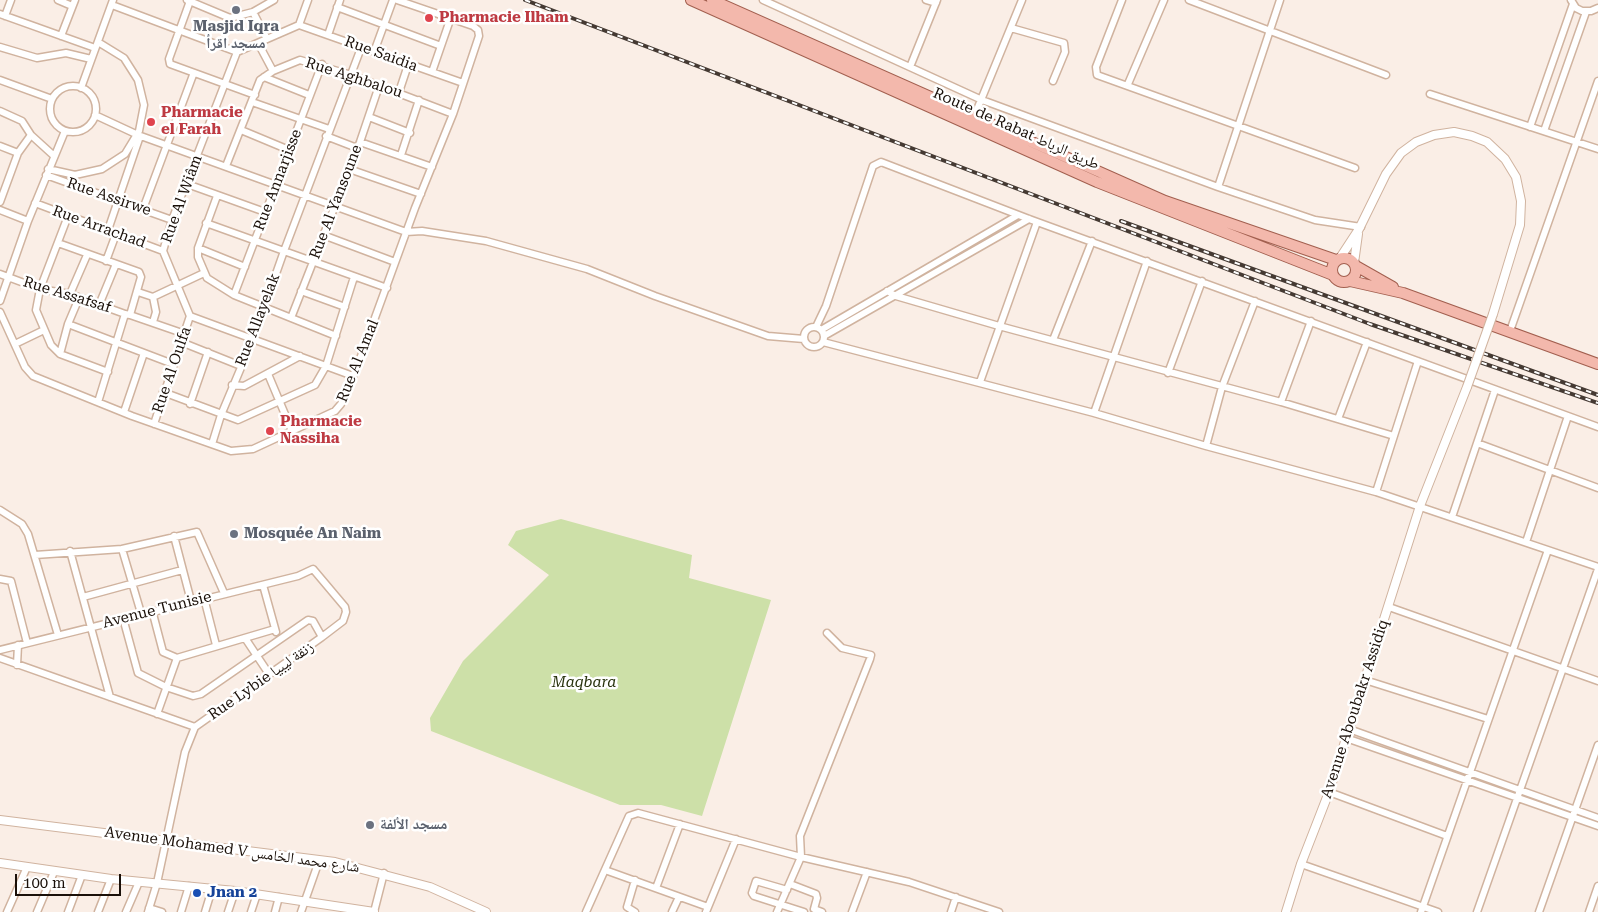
<!DOCTYPE html>
<html>
<head>
<meta charset="utf-8">
<style>
  body { margin:0 }
  #map { position:relative; width:1598px; height:912px; overflow:hidden; background:#faeee6; font-family:"Roboto Serif",serif }
  canvas { display:block }
  .scale { position:absolute; left:15px; top:874px; width:106px; height:22px; box-sizing:border-box; border:2px solid #1a1009; border-top:0; padding-left:6px; font-size:15px; line-height:18px; white-space:nowrap; color:#1a1009; -webkit-text-stroke:4px #fff; paint-order:stroke }
</style>
</head>
<body>
<div id="map">
<canvas width="1598" height="912"></canvas>
<div class="scale">100 m</div>
</div>
<script>
const ctx = document.querySelector('canvas').getContext('2d');
ctx.lineJoin = 'round';
function paint(path, color) { ctx.fillStyle = color; ctx.fill(path, 'evenodd'); }
const poly = rows => new Path2D(rows.map(r => 'M' + r).join(''));
function stroke(path, color, width, dash) { ctx.strokeStyle = color; ctx.lineWidth = width; ctx.lineCap = dash ? 'butt' : 'round'; ctx.setLineDash(dash || []); ctx.stroke(path); }
function label(font, color, halo, rows, align = 'center') {
  ctx.font = font + ' "Roboto Serif","Noto Naskh Arabic",serif'; ctx.lineWidth = 5; ctx.setLineDash([]); ctx.textBaseline = 'middle'; ctx.strokeStyle = halo; ctx.fillStyle = color; for (const [text, x, y, turn = 0] of rows) {
    ctx.save(); ctx.translate(x, y); ctx.rotate((+turn || 0) * Math.PI / 180); ctx.textAlign = isNaN(turn) ? turn : align; if (halo) ctx.strokeText(text, 0, 0); ctx.fillText(text, 0, 0); ctx.restore();
  }
}
const green = poly([
  [561,519,692,555,689,578,771,600,702,816,661,805,620,805,431,731,430,718,463,661,549,575,508,545,516,531]
]);
const minor = poly([
  [58,0,72,6],
  [187,0,230,18,253,12,274,0],
  [763,0,982,100,1218,187,1315,220,1361,227],
  [926,0,936,3],
  [1122,0,1096,67,1097,75,1355,168],
  [1189,0,1386,75],
  [1571,0,1576,8,1582,11,1591,11,1598,8],
  [190,1,169,59,170,64,255,95],
  [112,5,237,52,299,25,308,0],
  [337,7,441,46],
  [253,12,267,39],
  [0,14,95,48],
  [5,16,11,0],
  [299,25,463,83],
  [1011,28,1064,43,1065,52,1053,81],
  [328,35,340,0],
  [61,36,75,0],
  [258,43,273,71],
  [0,47,37,58,66,53,91,59],
  [374,52,393,0],
  [910,67,937,0],
  [432,72,450,20],
  [264,77,309,95],
  [0,80,52,99],
  [1128,84,1164,0],
  '50 109a23 23 0 1 1 46 0a23 23 0 1 1-46 0Z',
  [81,88,113,0],
  [399,92,408,65],
  [1430,94,1598,149],
  [252,102,329,129],
  [0,111,22,121,31,135,53,155],
  [95,115,138,135,406,232,422,231,486,241,587,269,655,296,768,336,804,339],
  [369,117,410,133],
  [974,117,1022,0],
  [1530,127,1573,4],
  [241,130,289,150],
  [1544,131,1586,12],
  [326,136,357,148],
  [360,142,432,167],
  [0,146,18,153],
  [401,155,419,100],
  [226,166,260,80,273,71,300,60,351,75,453,114],
  [48,169,75,175,102,169,125,154,139,131,144,105,138,80,124,58,98,42],
  [349,169,421,194],
  [46,175,172,220],
  [187,184,265,212],
  [1218,187,1280,0],
  [217,196,198,248,198,257,207,278,234,295,336,336],
  [0,202,18,153,31,135],
  [35,203,163,251],
  [143,209,193,75],
  [0,210,28,221],
  [68,216,40,289,36,310,51,345,60,354,108,372],
  [206,223,387,288],
  [108,230,139,139],
  [323,235,395,262],
  [58,243,139,272,141,277,130,315,125,314,98,402],
  [198,248,245,267],
  [106,261,116,234],
  [0,274,40,289,70,294,125,314],
  [301,291,345,307],
  [887,291,896,296,999,326,1281,402,1394,436],
  [138,292,153,297,204,273],
  [70,294,87,255],
  [234,295,322,64],
  [153,297,156,312,153,322],
  [0,301,28,221,65,131],
  [99,305,116,264],
  [0,312,25,367,33,376,132,416,231,451,253,449,335,411,341,404,357,367,415,208,453,114,479,36,478,30,473,26,397,0],
  [130,315,185,334],
  [190,316,163,251,172,220,237,52],
  [190,316,353,376],
  [291,318,360,142,379,86],
  [68,324,173,364],
  '804 337a10 10 0 1 1 20 0a10 10 0 1 1-20 0Z',
  [816,327,826,306,873,166,881,162,1029,219,1598,427],
  [821,330,1018,215],
  [1510,331,1598,81],
  [824,336,1029,219],
  [1053,340,1092,241],
  [181,342,241,366],
  [823,342,1094,413,1206,446,1376,492,1598,567],
  [15,344,44,330],
  [60,354,68,324,79,298],
  [1168,373,1202,281],
  [268,374,292,431],
  [980,382,1037,222],
  [232,385,244,386,300,356],
  [163,392,238,420,315,385,326,366,354,277],
  [1281,402,1311,321],
  [190,404,208,352],
  [124,412,144,353],
  [1094,413,1147,261],
  [1338,419,1367,342],
  [154,424,190,316],
  [1477,443,1598,488],
  [212,444,221,415,253,339,284,251,361,48],
  [1206,446,1222,387,1255,301],
  [1376,492,1418,361],
  [0,510,22,524,28,534,58,635],
  [1452,517,1495,390],
  [174,536,191,601],
  [1526,542,1568,416],
  [122,549,141,613],
  [70,551,110,697],
  [35,555,122,549,197,532,224,593],
  [0,579,11,581,27,643],
  [263,585,276,632],
  [83,597,182,570],
  [204,598,216,645],
  [1389,607,1598,681],
  [152,610,163,652,177,658,275,629],
  [123,618,138,673,166,687,193,696,201,694,308,620,313,621,322,637],
  [245,638,269,674],
  [0,650,298,576,313,569,345,607,346,612,343,621,322,637,195,727,0,658],
  [17,665,18,645],
  [1365,680,1488,719],
  [157,714,177,658],
  [1349,729,1598,818],
  [1346,738,1598,826],
  [1329,792,1447,836],
  [1301,864,1438,912],
  [605,870,708,907],
  [635,880,627,907,635,912],
  [790,884,816,894,817,898,814,909,822,912],
  [656,888,680,824],
  [787,890,756,881,752,893,754,896,804,912],
  [149,908,162,912],
  [7,912,27,867],
  [37,912,54,872],
  [68,912,82,875],
  [98,912,111,879],
  [126,912,139,882],
  [148,912,157,883,185,752,195,727],
  [181,912,189,886],
  [205,912,212,889],
  [228,912,235,891],
  [251,912,257,894],
  [275,912,279,897],
  [301,912,319,861],
  [374,912,384,873],
  [586,912,629,816,638,813,801,857,909,882,999,912],
  [672,912,679,897],
  [706,912,736,839],
  [777,912,801,857,800,836,870,659,871,655,842,648,827,633],
  [852,912,867,872],
  [951,912,956,897],
  [1421,912,1548,550],
  [1477,912,1598,569],
  [1539,912,1598,745],
  [1589,912,1598,886]
]);
const tertiary = poly([
  [1340,258,1359,229,1386,174,1401,153,1416,142,1434,135,1454,132,1472,136,1487,142,1505,159,1516,177,1521,201,1520,225,1493,314],
  [1354,263,1358,234],
  [0,820,335,862,430,887,486,912],
  [0,863,111,879,235,891,374,912],
  [1286,912,1301,864,1329,792,1420,506,1467,387]
]);
const primary = poly([
  [691,0,1097,182,1333,275],
  [712,0,1165,201,1336,260],
  '1332 270a12 12 0 1 1 24 0a12 12 0 1 1-24 0Z',
  [1356,266,1393,287],
  [1350,281,1403,293,1598,364]
]);
const rail = poly([
  [525,0,1370,324,1598,403],
  [1121,221,1598,395]
]);
const tertiaryBridge = poly([
  [1467,387,1493,314]
]);
const markers = [
  [236,10,5,"#6b7280"],
  [429,18,5,"#e0444e"],
  [151,122,5,"#e0444e"],
  [270,431,5,"#e0444e"],
  [234,534,5,"#6b7280"],
  [370,825,5,"#6b7280"],
  [197,893,5,"#1a4fb4"]
];
const healthNames = [
  ["Pharmacie Ilham",439,18],
  ["Pharmacie",161,113],
  ["el Farah",161,130],
  ["Pharmacie",280,422],
  ["Nassiha",280,439]
];
const worshipNames = [
  ["Masjid Iqra",236,27,"center"],
  ["مسجد اقرأ",236,44,"center"],
  ["Mosquée An Naim",244,534],
  ["مسجد الألفة",380,825]
];
const streetNames = [
  ["Rue Saidia",381,54,20],
  ["Rue Aghbalou",354,78,18],
  ["Route de Rabat طريق الرباط",1016,129,24],
  ["Rue Annarjisse",278,180,-69],
  ["Rue Assirwe",109,197,19],
  ["Rue Al Wiâm",182,199,-70],
  ["Rue Al Yansoune",336,202,-69],
  ["Rue Arrachad",99,227,20],
  ["Rue Assafsaf",67,295,17],
  ["Rue Allayelak",258,320,-69],
  ["Rue Al Amal",358,361,-68],
  ["Rue Al Oulfa",172,370,-71],
  ["Avenue Tunisie",157,610,-14],
  ["Rue Lybie زنقة ليبيا",261,681,-35],
  ["Avenue Aboubakr Assidiq",1355,709,-72],
  ["Avenue Mohamed V شارع محمد الخامس",232,850,8]
];
const parkNames = [
  ["Maqbara",584,683]
];
const transitNames = [
  ["Jnan 2",207,893]
];
paint(green, '#cde0a8');
stroke(minor, '#d0b39f', 9);
stroke(tertiary, '#d0b39f', 10);
stroke(primary, '#a25f4f', 12);
stroke(minor, '#fff', 6);
stroke(tertiary, '#fff', 8);
stroke(primary, '#f3b8ac', 10);
stroke(rail, '#453a33', 4);
stroke(rail, '#fff', 2, [5.5]);
stroke(tertiaryBridge, '#d0b39f', 10, []);
stroke(tertiaryBridge, '#fff', 8);
for (const [x, y, r, color] of markers) { const dot = new Path2D(); dot.arc(x, y, r, 0, 2 * Math.PI); ctx.fillStyle = color; ctx.fill(dot); stroke(dot, '#fff', 2); }
label('bold 15px', '#be3a42', '#fff', healthNames, 'left');
label('bold 15px', '#5b616d', '#fff', worshipNames, 'left');
label('15px', '#1a1009', '#fff', streetNames);
label('italic 15px', '#29330e', '#fff', parkNames);
label('bold 15px', '#164399', '#fff', transitNames, 'left');
</script>
</body>
</html>
